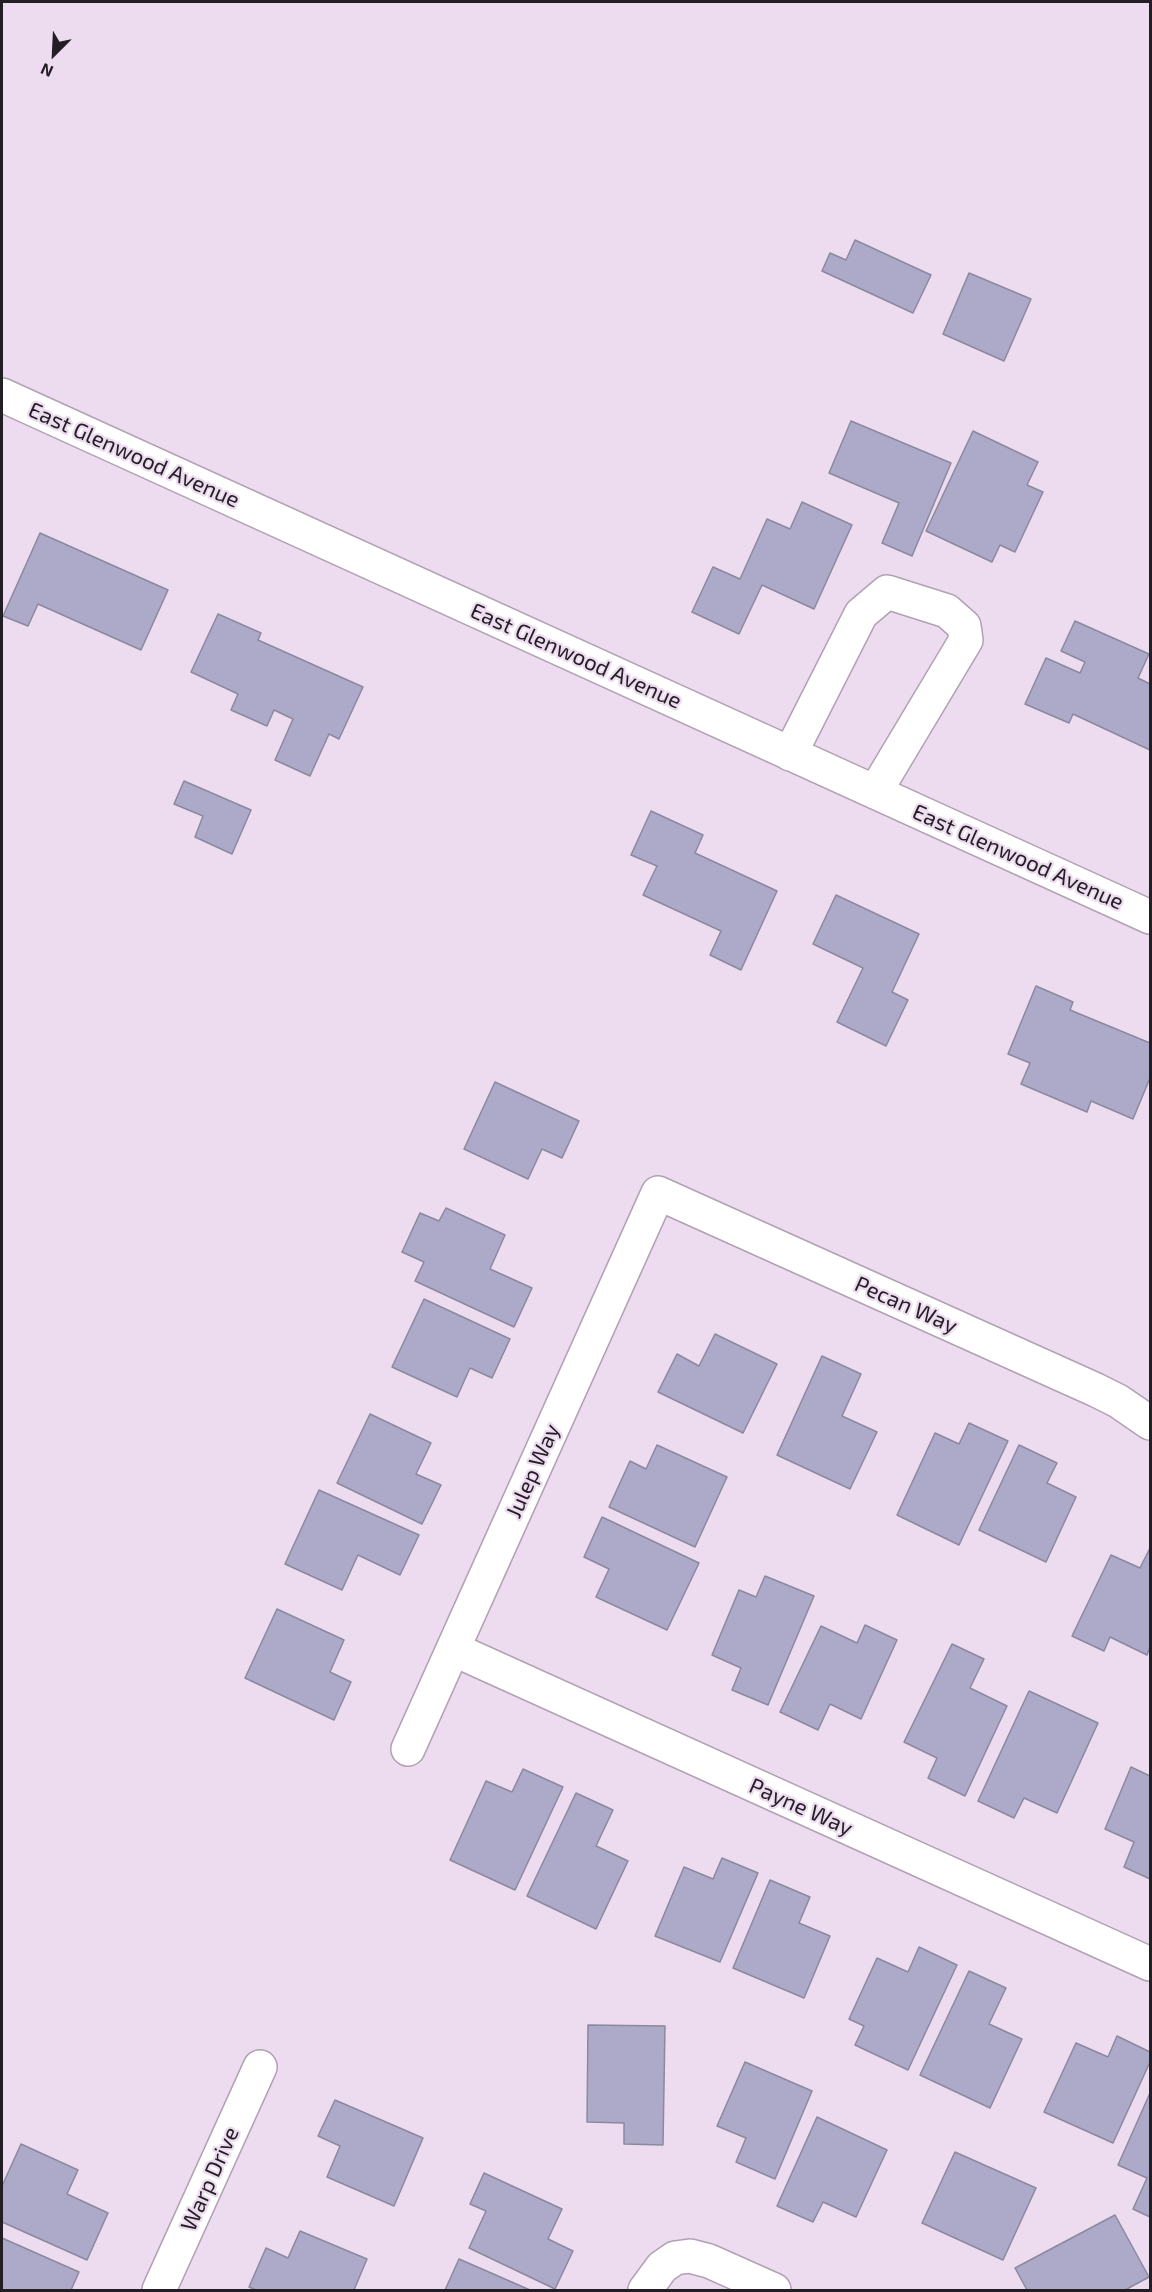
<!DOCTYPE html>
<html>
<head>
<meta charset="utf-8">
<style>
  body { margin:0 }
  #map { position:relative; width:1152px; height:2292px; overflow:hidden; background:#eddcef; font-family:"Exo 2",sans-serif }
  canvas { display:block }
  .frame { position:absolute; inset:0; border:3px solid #231d24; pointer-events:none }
  .north { position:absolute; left:24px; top:24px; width:60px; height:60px; -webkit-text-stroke:4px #eddcef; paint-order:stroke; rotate:204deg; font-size:16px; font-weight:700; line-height:24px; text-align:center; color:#231d24 }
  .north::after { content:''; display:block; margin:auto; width:21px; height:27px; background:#231d24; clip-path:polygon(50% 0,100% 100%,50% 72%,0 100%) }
</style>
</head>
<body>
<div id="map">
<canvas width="1152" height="2292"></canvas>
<div class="frame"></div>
<div class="north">N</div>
</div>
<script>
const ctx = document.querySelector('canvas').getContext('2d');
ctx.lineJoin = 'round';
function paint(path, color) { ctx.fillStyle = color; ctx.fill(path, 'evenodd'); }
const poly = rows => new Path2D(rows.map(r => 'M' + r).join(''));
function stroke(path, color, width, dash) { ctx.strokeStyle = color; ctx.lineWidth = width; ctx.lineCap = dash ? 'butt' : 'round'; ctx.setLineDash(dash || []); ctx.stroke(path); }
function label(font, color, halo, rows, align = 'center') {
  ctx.font = font + ' "Exo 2",sans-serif'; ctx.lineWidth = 4.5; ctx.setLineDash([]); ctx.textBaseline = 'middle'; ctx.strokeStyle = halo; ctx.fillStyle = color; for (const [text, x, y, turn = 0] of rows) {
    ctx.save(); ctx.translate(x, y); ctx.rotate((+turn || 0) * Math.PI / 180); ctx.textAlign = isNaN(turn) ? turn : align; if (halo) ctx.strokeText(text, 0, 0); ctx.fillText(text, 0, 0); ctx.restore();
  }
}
const building = poly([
  [855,240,931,275,913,313,822,271,830,253,846,260,855,240],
  [969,273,1031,299,1004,361,943,334,969,273],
  [851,421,951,463,912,556,882,543,899,503,829,473,851,421],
  [973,431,1038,462,1027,485,1043,492,1015,552,1000,545,992,562,926,531,973,431],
  [802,502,852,525,814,609,762,585,739,634,692,612,713,567,740,579,767,519,790,529,802,502],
  [40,533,168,590,141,650,38,604,28,626,3,616,40,533],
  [218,614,261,633,258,640,363,687,339,739,329,734,310,776,275,760,293,719,274,710,267,726,231,710,238,694,191,672,218,614],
  [1075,621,1149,654,1138,678,1150,684,1150,750,1073,714,1069,723,1025,704,1046,658,1080,673,1085,662,1061,651,1075,621],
  [184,781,251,810,232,854,195,837,203,816,174,804,184,781],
  [651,811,703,835,695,853,777,891,741,970,710,955,721,931,643,895,657,866,631,855,651,811],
  [836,895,919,934,892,992,908,1000,886,1046,837,1022,863,968,813,944,836,895],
  [1036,986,1073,1002,1070,1010,1150,1043,1150,1078,1133,1119,1091,1101,1087,1112,1021,1084,1030,1063,1008,1054,1036,986],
  [495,1082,579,1121,562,1158,542,1149,528,1179,464,1149,495,1082],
  [446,1208,505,1235,490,1269,532,1288,514,1327,415,1281,424,1262,402,1252,420,1213,439,1221,446,1208],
  [424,1299,510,1339,492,1378,470,1368,457,1397,392,1367,424,1299],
  [715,1334,777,1364,743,1433,658,1392,677,1354,699,1366,715,1334],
  [822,1356,861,1374,842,1416,877,1432,850,1489,777,1455,822,1356],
  [370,1414,431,1443,416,1474,441,1485,422,1524,337,1483,370,1414],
  [969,1423,1008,1441,959,1545,897,1515,935,1433,959,1444,969,1423],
  [657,1445,727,1477,695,1547,609,1507,630,1461,646,1469,657,1445],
  [1019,1445,1057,1463,1047,1483,1076,1497,1046,1562,979,1530,1019,1445],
  [319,1490,419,1535,400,1575,358,1555,342,1590,285,1564,319,1490],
  [602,1517,699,1563,667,1630,596,1597,609,1569,584,1557,602,1517],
  [1150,1548,1150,1647,1147,1655,1110,1637,1104,1651,1072,1636,1111,1555,1140,1568,1150,1548],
  [765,1576,814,1596,768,1705,732,1690,741,1668,712,1655,739,1590,756,1597,765,1576],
  [277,1609,344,1640,330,1672,351,1682,334,1720,245,1678,277,1609],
  [865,1625,897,1640,861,1719,830,1704,818,1730,780,1712,821,1626,857,1643,865,1625],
  [952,1644,984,1659,970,1688,1007,1706,965,1796,928,1778,937,1758,904,1742,952,1644],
  [1029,1691,1098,1723,1057,1813,1024,1798,1014,1818,978,1801,1029,1691],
  [1131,1767,1150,1776,1150,1879,1124,1867,1134,1842,1105,1829,1131,1767],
  [523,1769,563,1787,515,1890,450,1860,486,1781,512,1792,523,1769],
  [576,1793,613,1810,596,1846,628,1861,596,1929,527,1896,576,1793],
  [722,1858,758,1873,720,1962,655,1936,684,1867,713,1879,722,1858],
  [770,1880,810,1897,799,1923,830,1936,804,1998,733,1968,770,1880],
  [919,1947,957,1965,908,2070,855,2045,864,2026,849,2019,877,1958,908,1972,919,1947],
  [969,1971,1006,1988,989,2024,1022,2039,990,2108,920,2075,969,1971],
  [588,2025,665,2026,663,2145,624,2144,624,2123,587,2122,588,2025],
  [1117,2036,1150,2052,1150,2062,1113,2143,1044,2112,1076,2043,1108,2057,1117,2036],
  [745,2062,812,2091,775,2179,736,2162,746,2138,717,2126,745,2062],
  [1150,2093,1150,2217,1133,2209,1147,2178,1118,2165,1150,2093],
  [335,2100,423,2138,394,2206,327,2177,340,2146,318,2136,335,2100],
  [817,2117,887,2150,856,2217,823,2202,813,2222,777,2206,817,2117],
  [21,2144,78,2170,67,2194,108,2213,87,2260,2,2222,2,2186,21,2144],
  [955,2152,1036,2188,1003,2260,922,2223,955,2152],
  [484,2173,562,2209,548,2239,573,2251,555,2289,469,2248,486,2211,470,2204,484,2173],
  [1115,2215,1149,2277,1125,2290,1027,2290,1015,2268,1115,2215],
  [300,2231,367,2259,354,2290,256,2290,249,2287,266,2248,288,2258,300,2231],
  [2,2238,79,2272,71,2290,2,2290,2,2238],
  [459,2259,530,2290,445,2290,459,2259]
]);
const minor = poly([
  [2,395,1150,917],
  [790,754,861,614,887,592,947,611,964,626,966,640,875,792],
  [453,1649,1150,1964],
  [408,1749,658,1193,1096,1390,1118,1401,1150,1423],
  [159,2290,260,2067],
  [645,2290,662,2267,675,2258,690,2256,709,2261,774,2290]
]);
const streetNames = [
  ["East Glenwood Avenue",134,455,24],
  ["East Glenwood Avenue",576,656,24],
  ["East Glenwood Avenue",1018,857,24],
  ["Pecan Way",906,1305,24],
  ["Julep Way",533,1471,-66],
  ["Payne Way",801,1807,24],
  ["Warp Drive",210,2179,-66]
];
paint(building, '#ada9c9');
stroke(building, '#8b899e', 1.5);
stroke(minor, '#b1a1b3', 36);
stroke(minor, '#fff', 33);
label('22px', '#231d24', '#eddcef', streetNames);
</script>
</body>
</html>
